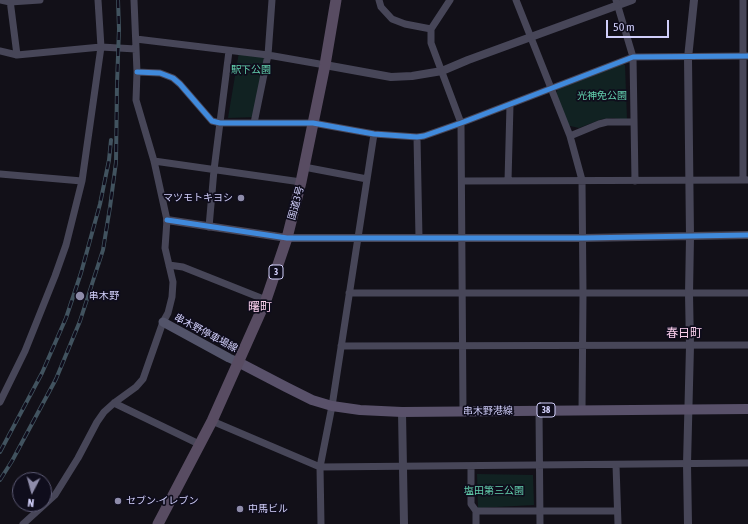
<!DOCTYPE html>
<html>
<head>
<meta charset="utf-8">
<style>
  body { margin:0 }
  #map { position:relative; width:748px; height:524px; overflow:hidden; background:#121018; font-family:"Asap Condensed",sans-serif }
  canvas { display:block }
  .north { position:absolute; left:12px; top:472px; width:40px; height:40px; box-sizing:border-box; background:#0f0d1c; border:1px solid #5c5a74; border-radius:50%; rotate:186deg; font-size:11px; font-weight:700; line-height:16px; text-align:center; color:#d0cef9 }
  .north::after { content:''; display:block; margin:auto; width:14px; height:18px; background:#8e8caa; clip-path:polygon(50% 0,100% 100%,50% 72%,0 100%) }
  .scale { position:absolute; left:606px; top:20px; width:63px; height:18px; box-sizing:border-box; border:2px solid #d0cef9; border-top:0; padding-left:5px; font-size:12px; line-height:14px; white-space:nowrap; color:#d0cef9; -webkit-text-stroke:3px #0f0d1c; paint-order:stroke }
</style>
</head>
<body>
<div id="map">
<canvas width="748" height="524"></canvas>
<div class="north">N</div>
<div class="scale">50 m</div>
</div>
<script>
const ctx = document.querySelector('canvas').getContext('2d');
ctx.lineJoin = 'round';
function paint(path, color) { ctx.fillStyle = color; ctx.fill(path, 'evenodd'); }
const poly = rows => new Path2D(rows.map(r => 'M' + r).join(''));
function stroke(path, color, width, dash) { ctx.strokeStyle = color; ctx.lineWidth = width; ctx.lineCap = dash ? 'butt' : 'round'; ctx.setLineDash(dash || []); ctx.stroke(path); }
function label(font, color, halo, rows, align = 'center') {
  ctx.font = font + ' "Asap Condensed","Noto Sans JP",sans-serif'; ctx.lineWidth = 3.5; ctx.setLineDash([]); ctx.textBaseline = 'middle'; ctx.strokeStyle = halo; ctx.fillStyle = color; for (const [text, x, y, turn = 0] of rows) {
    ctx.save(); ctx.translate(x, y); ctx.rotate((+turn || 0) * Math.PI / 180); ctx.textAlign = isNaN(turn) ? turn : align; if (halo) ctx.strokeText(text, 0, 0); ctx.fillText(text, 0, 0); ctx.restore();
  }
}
const green = poly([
  [239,52,262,53,266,67,256,117,228,118],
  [622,64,625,65,627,120,613,118,602,119,579,128,566,125,556,93,558,89],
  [477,474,533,475,534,505,478,508]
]);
const minor = poly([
  [0,0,10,2,40,0],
  [10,0,17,55],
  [379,0,381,7,392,19,405,24,431,29],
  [450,0,431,29,431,43,461,123,463,411],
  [516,0,570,136,582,180,583,294,582,410],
  [616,0,633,57,635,181],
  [743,0,743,180],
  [136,39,268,55,325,65],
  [0,51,17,55,101,47,136,49],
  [137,72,160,73,173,78,180,84,212,121,220,123,313,123,374,134,417,137,424,136,461,123,633,57,748,56],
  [254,123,268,55,272,0],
  [570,136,599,124,607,122,633,122],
  [417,137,419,238],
  [154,161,301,182],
  [304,167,367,179],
  [0,174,82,181],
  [462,181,748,180],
  [508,181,510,105],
  [209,227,214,170,229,51],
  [169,265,183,267,266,300],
  [349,293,748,293],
  [341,346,748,345],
  [0,402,25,351,55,276,66,245,82,181,101,47,98,0],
  [114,403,199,444],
  [539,410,540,524],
  [212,421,320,467,748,463],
  [616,465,618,524],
  [471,466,471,504,476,511,476,524],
  [476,511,617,511],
  [23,524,55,495,78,458,97,422,104,412,114,403,136,387,143,379,163,322,168,313,172,297,173,282,165,248,167,220,154,161,136,100,137,72,134,0],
  [321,524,320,467,332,406,374,134]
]);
const tertiary = poly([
  [325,65,391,77,412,76,442,71,468,60,632,0],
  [167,220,287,238,583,238,748,235],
  [402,412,404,524],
  [688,524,687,464,690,346,689,294,690,237,688,58,694,0]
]);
const secondary = poly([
  [163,322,229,358,238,362]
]);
const primary = poly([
  [238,362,286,387,312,400,332,406,360,410,402,412,748,409]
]);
const trunk = poly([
  [158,524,212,421,266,300,287,238,301,182,325,65,336,0]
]);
const rail = poly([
  [0,452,42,373,66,318,81,273,100,204,109,160,111,140],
  [0,480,12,461,56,379,80,321,103,250,110,207,116,162,117,84,119,29,118,0]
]);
const cycleway = poly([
  [137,72,160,73,173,78,180,84,212,121,220,123,313,123,374,134,417,137,424,136,461,123,633,57,748,56],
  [167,220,287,238,583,238,748,235]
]);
const markers = [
  [241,198,4,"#8e8caa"],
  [80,296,5,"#8e8caa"],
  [118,501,4,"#8e8caa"],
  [240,509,4,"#8e8caa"]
];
const shields = [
  [276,272,14],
  [546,410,18]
];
const shieldNames = [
  ["3",276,272],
  ["38",546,410]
];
const parkNames = [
  ["駅下公園",251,70],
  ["光神免公園",602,96],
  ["塩田第三公園",494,491]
];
const poiNames = [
  ["マツモトキヨシ",233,198,"right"],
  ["串木野",89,296],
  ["セブン-イレブン",126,501],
  ["中馬ビル",248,509]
];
const streetNames = [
  ["国道3号",296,203,-75],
  ["串木野停車場線",206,333,28],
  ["串木野港線",488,411,-1]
];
const quarterNames = [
  ["曙町",260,307],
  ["春日町",684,333]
];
paint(green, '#122');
stroke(minor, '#474658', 7);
stroke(tertiary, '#474658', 8);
stroke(secondary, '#53546a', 9);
stroke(primary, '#59516a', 10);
stroke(trunk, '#584c62', 11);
stroke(rail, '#41535f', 4);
stroke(rail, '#0f0d1c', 2.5, [8]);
stroke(cycleway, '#408adc', 5);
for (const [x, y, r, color] of markers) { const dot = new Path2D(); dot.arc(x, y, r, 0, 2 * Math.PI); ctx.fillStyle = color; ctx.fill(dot); stroke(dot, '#0f0d1c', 1.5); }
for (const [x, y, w] of shields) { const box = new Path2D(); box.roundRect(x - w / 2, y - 7, w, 14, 3); ctx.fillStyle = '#0f0d1c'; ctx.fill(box); stroke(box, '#d0cef9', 1); }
label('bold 9px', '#d0cef9', null, shieldNames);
label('10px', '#63d0ae', '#0f0d1c', parkNames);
label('10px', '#d0cef9', '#0f0d1c', poiNames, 'left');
label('10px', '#d0cef9', '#0f0d1c', streetNames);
label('12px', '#facfed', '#0f0d1c', quarterNames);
</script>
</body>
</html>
